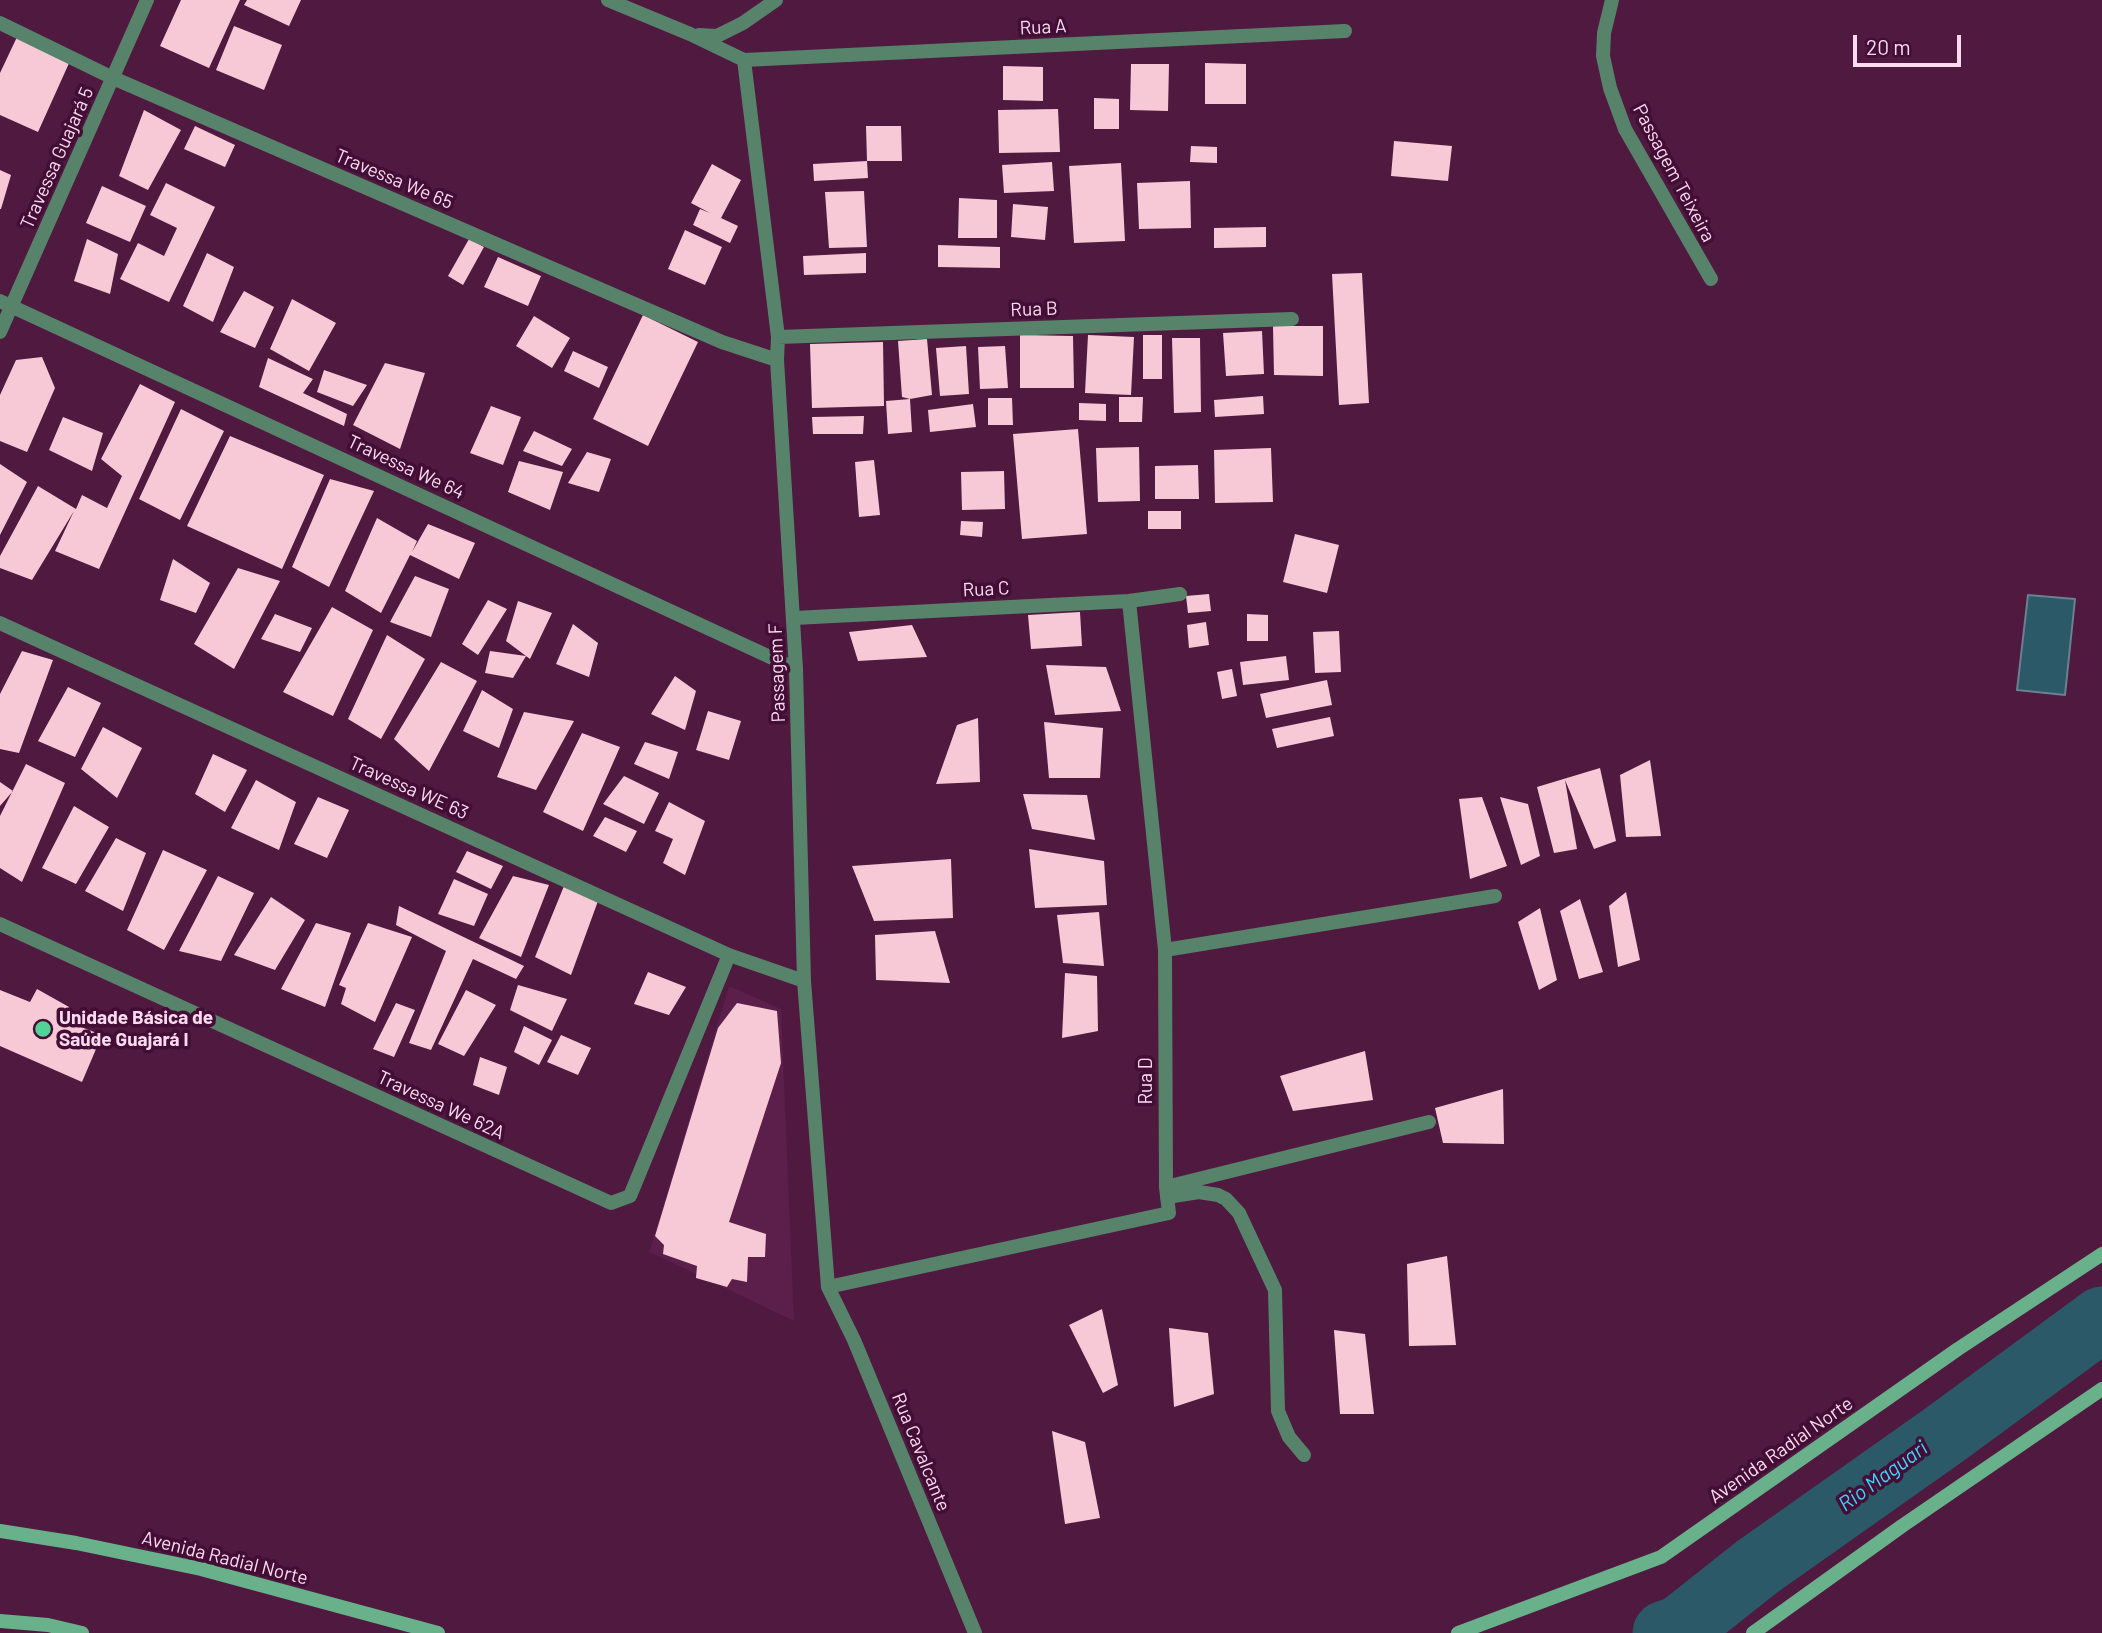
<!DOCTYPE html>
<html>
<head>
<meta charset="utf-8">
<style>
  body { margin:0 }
  #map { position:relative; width:2102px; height:1633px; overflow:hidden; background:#4f1940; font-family:Barlow,sans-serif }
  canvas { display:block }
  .scale { position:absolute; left:1853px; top:35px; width:108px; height:32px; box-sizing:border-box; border:4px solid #fddaf0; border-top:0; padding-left:9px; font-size:21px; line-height:24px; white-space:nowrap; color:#fddaf0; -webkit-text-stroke:5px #430e35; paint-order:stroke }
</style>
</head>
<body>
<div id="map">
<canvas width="2102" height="1633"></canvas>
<div class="scale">20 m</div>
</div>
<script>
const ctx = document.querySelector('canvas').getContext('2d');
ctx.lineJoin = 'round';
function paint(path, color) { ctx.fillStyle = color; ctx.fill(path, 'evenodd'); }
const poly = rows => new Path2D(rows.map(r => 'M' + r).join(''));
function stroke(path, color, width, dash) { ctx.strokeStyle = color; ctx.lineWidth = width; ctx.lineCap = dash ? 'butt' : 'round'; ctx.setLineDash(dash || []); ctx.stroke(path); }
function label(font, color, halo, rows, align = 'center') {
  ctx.font = font + ' Barlow,sans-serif'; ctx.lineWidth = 7; ctx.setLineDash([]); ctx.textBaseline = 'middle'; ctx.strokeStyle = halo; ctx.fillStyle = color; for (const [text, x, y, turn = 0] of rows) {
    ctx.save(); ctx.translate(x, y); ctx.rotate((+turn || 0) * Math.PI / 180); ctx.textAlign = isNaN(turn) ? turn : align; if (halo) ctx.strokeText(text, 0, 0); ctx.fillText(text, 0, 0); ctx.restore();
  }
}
const built = poly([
  [729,986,781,1009,794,1321,654,1254,649,1253]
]);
const water = poly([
  [2028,595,2075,599,2065,695,2017,690,2028,595]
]);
const river = poly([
  [1665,1633,1680,1628,1757,1567,1944,1435,2102,1319]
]);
const building = poly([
  [181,0,240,0,209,68,160,46],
  [247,0,301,0,289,26,244,5],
  [234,26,282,45,264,90,216,70],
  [17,37,70,61,38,132,0,115,0,73],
  [1205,63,1246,64,1246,104,1205,104],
  [1131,64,1169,64,1168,111,1130,110],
  [1003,66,1043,67,1043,101,1003,100],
  [1094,98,1119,99,1119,129,1094,129],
  [1058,109,1060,152,999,153,998,110],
  [144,110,181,130,148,190,119,176],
  [195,126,235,145,225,167,184,149],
  [866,126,901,126,902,161,867,161,868,178,814,181,813,164,867,161],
  [1394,141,1452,146,1448,181,1391,176],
  [1191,146,1217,147,1217,163,1190,162],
  [1052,162,1054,191,1004,193,1002,165],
  [1121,163,1125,241,1074,243,1069,166],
  [712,164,741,180,721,218,738,226,730,243,693,225,700,209,710,213,691,203],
  [0,170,11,175,1,209,0,209],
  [1190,181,1191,228,1139,229,1137,183],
  [166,183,215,207,169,302,120,279,138,243,164,256,177,228,150,215],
  [102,186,146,206,130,242,86,223],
  [864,191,867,247,829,248,825,192],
  [959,198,997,200,997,238,958,238],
  [1013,204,1048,207,1045,240,1011,237],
  [1266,227,1266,247,1214,248,1214,228],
  [685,230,722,247,705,285,668,269],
  [87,239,118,254,110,294,74,281],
  [469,239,484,247,463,285,448,276],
  [938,245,1000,247,1000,268,938,267],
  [207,253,234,267,213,322,183,306],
  [866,253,866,273,804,275,803,256],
  [498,257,541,276,528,306,484,287],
  [1362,273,1369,403,1339,405,1332,274],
  [244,291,274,307,255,348,220,332],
  [292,299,336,323,309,371,270,349],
  [643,315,698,342,648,446,593,419],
  [534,316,570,338,552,368,516,346],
  [1273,326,1323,326,1323,376,1274,375],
  [1262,331,1264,374,1226,376,1223,333],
  [1020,335,1073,336,1074,388,1020,388],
  [1088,335,1134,337,1131,395,1085,393],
  [1143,335,1162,335,1162,379,1143,379],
  [1172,338,1200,338,1201,412,1174,413],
  [927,339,932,395,910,399,912,432,888,434,886,401,910,399,902,397,898,341],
  [883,342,884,406,812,408,810,344],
  [966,346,969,394,940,396,936,348],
  [1005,346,1008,388,980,389,978,347],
  [573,351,608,367,599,388,564,371],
  [42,357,55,388,27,452,0,441,0,395,16,360],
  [268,358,313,379,303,393,347,414,344,426,259,387],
  [385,363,425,373,400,449,353,425],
  [324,370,367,385,353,406,317,392],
  [140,384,175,402,99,569,55,551,74,511,32,580,0,568,0,556,38,486,76,509,82,495,107,508,122,476,101,459],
  [1263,396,1264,414,1215,417,1214,400],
  [1119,397,1143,397,1142,422,1119,422],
  [988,398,1012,398,1013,425,988,425],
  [1079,403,1106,404,1106,421,1079,420],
  [973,404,976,427,930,432,928,410],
  [491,406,521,417,503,465,470,453],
  [181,409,224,431,180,520,139,499],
  [864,416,863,434,813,434,812,417],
  [63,417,103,433,92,471,49,450],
  [1078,429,1087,534,1022,539,1013,434],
  [534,431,572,449,562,466,523,451],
  [230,436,324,475,282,569,187,526],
  [1139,447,1140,501,1098,502,1096,448],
  [1271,448,1273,502,1215,503,1214,450],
  [587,452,611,459,599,492,568,483],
  [874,460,880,515,859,517,855,462],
  [519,461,563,472,550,510,508,492],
  [0,464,27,482,0,535],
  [1198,465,1199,499,1155,499,1155,466],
  [1004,471,1005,509,962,510,961,472],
  [330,479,374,491,329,587,292,567],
  [1148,511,1181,511,1181,529,1148,529],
  [377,518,417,541,412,552,428,524,475,543,459,579,410,555,381,613,345,591],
  [961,521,983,522,982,537,960,535],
  [1295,534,1339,545,1327,593,1283,582],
  [173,559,210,583,196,613,160,600],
  [238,568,280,581,234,669,194,644],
  [415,576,449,589,431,637,390,622],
  [1209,594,1211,611,1188,613,1186,596],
  [488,600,507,609,478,655,462,644],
  [518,601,552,613,530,659,506,641],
  [332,607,373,630,333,716,283,692],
  [1080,612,1082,646,1031,649,1028,615],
  [275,614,312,628,300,652,261,639],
  [1247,614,1268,615,1268,641,1247,641],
  [1206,622,1209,645,1189,648,1187,625],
  [573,624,598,643,589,677,556,664],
  [912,625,927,657,858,661,849,632],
  [1339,631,1341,672,1315,673,1313,632],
  [387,635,425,659,381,739,348,719],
  [22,651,53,660,19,753,0,749,0,694],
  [490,651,526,656,513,678,485,673],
  [1286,656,1289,680,1243,685,1240,662],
  [441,662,477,681,429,771,394,739],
  [1046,665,1106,667,1121,711,1055,715],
  [1232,669,1237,696,1222,699,1217,672],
  [675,676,696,691,685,730,651,714],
  [1327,680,1332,705,1266,718,1260,694],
  [68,687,101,703,75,757,38,741],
  [482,690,513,709,499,748,463,731],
  [708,711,741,721,729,760,696,750],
  [524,712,574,721,536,790,497,777],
  [1330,717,1334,736,1277,748,1272,729],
  [978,718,980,782,936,784,957,725],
  [1044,722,1103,728,1100,778,1049,778],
  [103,727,142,748,117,798,81,769],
  [582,733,620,747,583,831,543,812],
  [645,742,678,752,669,779,634,764],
  [213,754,247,770,225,812,195,794],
  [1650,760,1661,836,1626,837,1620,775],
  [26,764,65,783,22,882,0,868,0,816],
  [1600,768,1616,841,1594,849,1565,780,1577,849,1554,853,1537,787],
  [624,776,659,793,644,824,603,804],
  [256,780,296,802,279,850,231,828],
  [0,782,13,791,0,806],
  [1023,794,1087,795,1095,840,1032,829],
  [318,797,349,810,327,858,294,844],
  [1482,797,1507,866,1470,879,1459,799],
  [1500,797,1528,804,1540,856,1521,865],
  [669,802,705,821,685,875,663,863,673,839,655,831],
  [74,806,109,827,76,884,42,868],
  [605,817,637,831,626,852,593,836],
  [116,838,146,853,123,911,85,891],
  [1029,849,1104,861,1107,905,1035,908],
  [163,850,207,870,164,950,127,930],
  [467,851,503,866,491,889,456,872],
  [951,859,953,918,874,921,852,866],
  [218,876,254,893,221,961,179,951],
  [513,876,549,885,521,957,479,938],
  [454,879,488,894,474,926,438,914],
  [564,886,598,901,571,975,535,957],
  [1626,892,1640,960,1618,967,1609,906],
  [271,897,305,920,275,970,234,955],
  [1580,899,1603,972,1579,979,1560,911],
  [399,906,524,966,516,979,473,959,431,1050,409,1043,446,951,396,925],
  [1540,908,1557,980,1539,990,1518,922],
  [1099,912,1104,966,1063,963,1057,915],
  [316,923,351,933,325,1007,281,989],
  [368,923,412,937,375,1022,341,1004,346,988,339,985],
  [935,931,950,983,876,980,875,935],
  [648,972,686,987,669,1015,634,1004],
  [1065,973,1097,976,1098,1031,1062,1038],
  [518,985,567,999,552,1031,510,1010],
  [37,989,69,1007,68,1022,102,1035,82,1082,0,1046,0,990,30,1002],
  [466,990,496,1005,464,1056,438,1044],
  [396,1003,415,1010,394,1057,373,1049],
  [737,1003,777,1011,781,1063,729,1222,766,1234,765,1257,748,1257,747,1282,732,1279,727,1287,696,1278,697,1266,663,1254,664,1245,655,1236,718,1028],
  [524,1026,552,1040,539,1065,514,1052],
  [561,1035,591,1048,578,1075,547,1062],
  [1365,1051,1373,1100,1293,1111,1280,1076],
  [480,1057,507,1067,499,1095,473,1085],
  [1503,1089,1504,1144,1443,1143,1435,1108],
  [1447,1256,1456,1345,1409,1346,1407,1264],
  [1102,1309,1118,1385,1103,1393,1069,1325],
  [1169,1328,1208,1333,1214,1394,1174,1407],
  [1334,1330,1365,1334,1374,1414,1340,1414],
  [1052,1431,1085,1442,1100,1518,1065,1524]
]);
const service = poly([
  [1166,1187,1429,1122],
  [1167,1197,1199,1192,1218,1195,1226,1199,1239,1213,1275,1290,1278,1411,1289,1437,1304,1455]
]);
const minor = poly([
  [608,0,690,34,744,60,1345,31],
  [1612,0,1604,33,1603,56,1610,88,1625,129,1711,279],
  [0,23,113,78,399,202,722,342,777,360],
  [699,35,717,36,743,23,776,0],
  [744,60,778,337,777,360,796,669,804,981,828,1287,854,1340,975,1633],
  [0,301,796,669],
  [0,332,147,0],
  [778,337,1292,319],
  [794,618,1129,601,1180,594],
  [0,623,729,955,804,981],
  [0,924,611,1203,630,1196,729,955],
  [1165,950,1495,896],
  [828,1287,1169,1213,1166,1187,1165,950,1129,601]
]);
const secondary = poly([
  [0,1531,76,1543,201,1569,438,1633],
  [0,1621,48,1625,82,1633],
  [1458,1633,1661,1557,1958,1349,2102,1254],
  [1753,1633,1902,1526,2102,1389]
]);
const markers = [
  [43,1029,9,"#51d397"]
];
const streetNames = [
  ["Rua A",1043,27,-3],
  ["Travessa Guajará 5",57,158,-66],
  ["Passagem Teixeira",1674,173,62],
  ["Travessa We 65",394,179,23],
  ["Rua B",1034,309,-2],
  ["Travessa We 64",406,467,25],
  ["Rua C",986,589,-3],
  ["Passagem F",777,673,-92],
  ["Travessa WE 63",409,788,24],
  ["Rua D",1146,1081,-90],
  ["Travessa We 62A",441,1105,25],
  ["Avenida Radial Norte",1781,1450,-35],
  ["Rua Cavalcante",921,1452,68],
  ["Avenida Radial Norte",225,1558,14]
];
const poiNames = [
  ["Unidade Básica de",59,1018],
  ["Saúde Guajará I",59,1040]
];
const waterNames = [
  ["Rio Maguari",1883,1476,-36]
];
paint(built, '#5c1f4b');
paint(water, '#2c5967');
stroke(water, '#6b8090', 2);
stroke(river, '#2c5967', 65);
paint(building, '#f7c9d6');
stroke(service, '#57836b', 14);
stroke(minor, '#57836b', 14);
stroke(secondary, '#68b18b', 14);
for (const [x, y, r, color] of markers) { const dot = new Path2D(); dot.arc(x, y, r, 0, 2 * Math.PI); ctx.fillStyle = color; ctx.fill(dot); stroke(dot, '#430e35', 2.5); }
label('19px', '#fddaf0', '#430e35', streetNames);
label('bold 19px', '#fddaf0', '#430e35', poiNames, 'left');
label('italic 21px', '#3dd4fc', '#430e35', waterNames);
</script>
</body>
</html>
